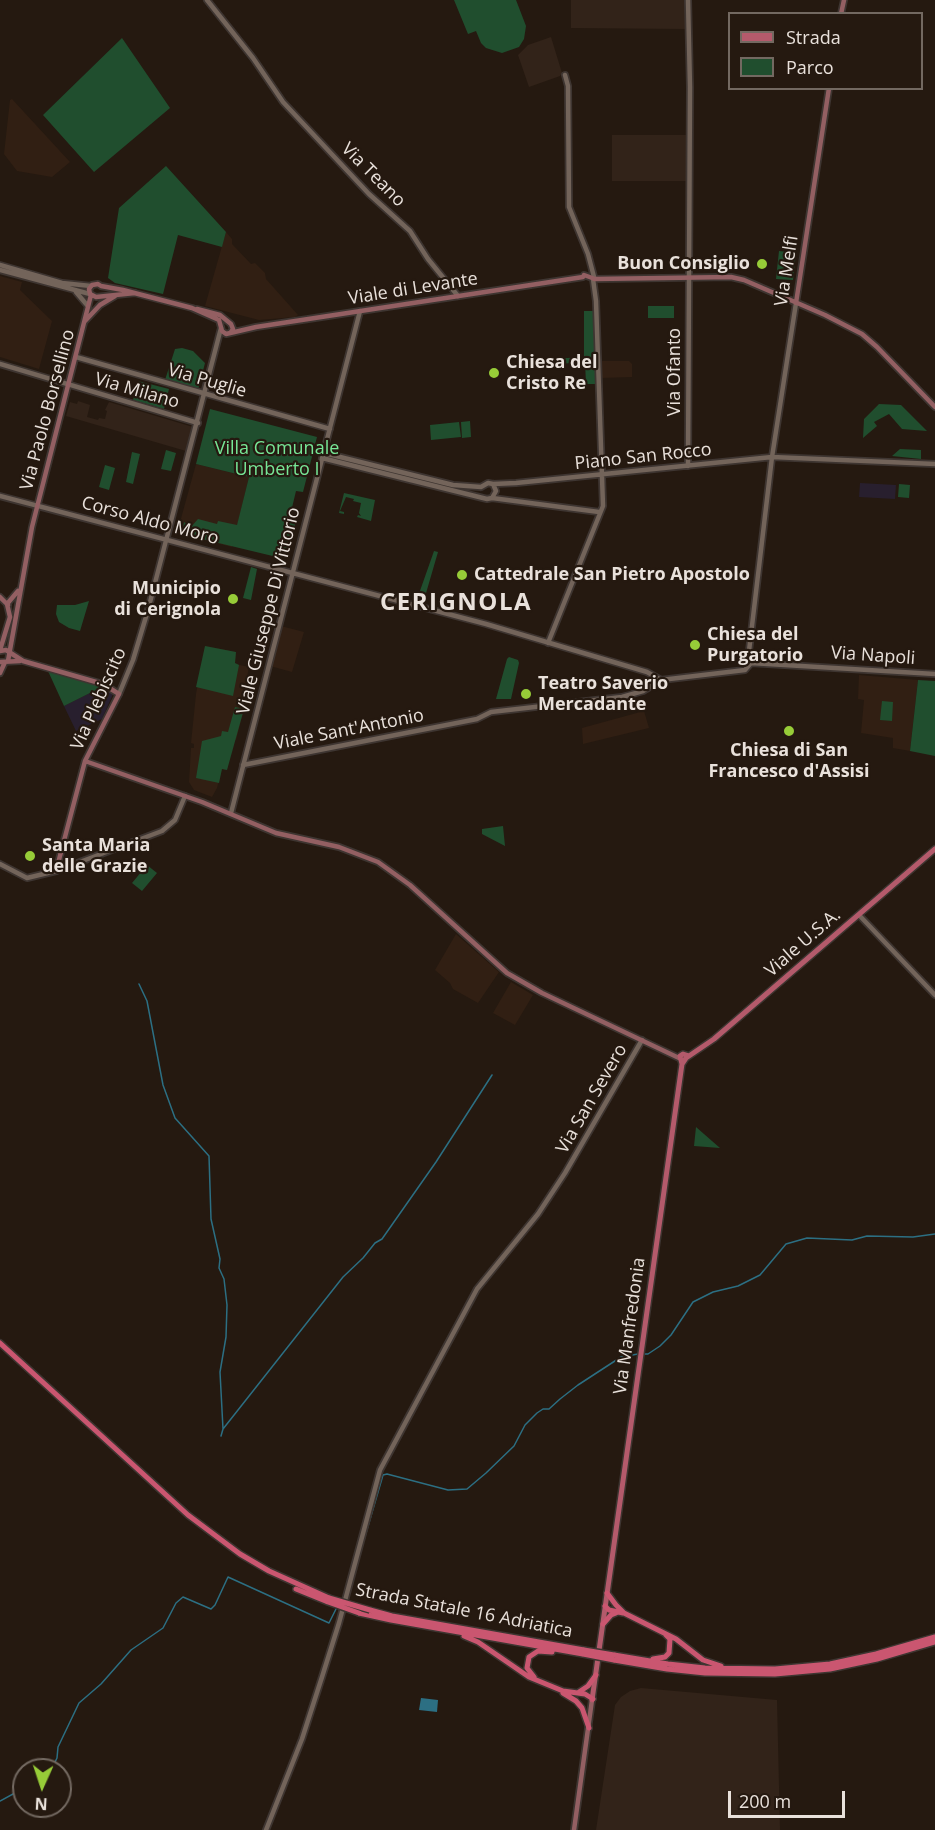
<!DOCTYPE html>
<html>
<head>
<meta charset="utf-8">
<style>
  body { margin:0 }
  #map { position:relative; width:935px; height:1830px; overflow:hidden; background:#251910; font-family:"Open Sans",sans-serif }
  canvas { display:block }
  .legend { position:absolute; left:728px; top:12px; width:195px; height:78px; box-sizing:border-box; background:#251910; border:2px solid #736961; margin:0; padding:8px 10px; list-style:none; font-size:18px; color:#e9e1db }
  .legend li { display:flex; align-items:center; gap:12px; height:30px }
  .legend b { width:30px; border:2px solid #736961 }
  .north { position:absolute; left:12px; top:1758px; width:60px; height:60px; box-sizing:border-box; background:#251910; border:2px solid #736961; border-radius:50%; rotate:183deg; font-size:16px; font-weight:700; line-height:24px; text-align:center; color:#e9e1db }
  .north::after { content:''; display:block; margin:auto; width:21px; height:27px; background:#97cc38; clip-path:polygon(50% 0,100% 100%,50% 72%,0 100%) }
  .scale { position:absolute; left:728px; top:1791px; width:117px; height:27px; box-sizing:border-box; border:3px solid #e9e1db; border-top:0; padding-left:8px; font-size:18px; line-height:21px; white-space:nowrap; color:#e9e1db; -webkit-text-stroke:4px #251910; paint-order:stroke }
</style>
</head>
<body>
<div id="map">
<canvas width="935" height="1830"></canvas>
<ul class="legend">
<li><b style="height:8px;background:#b45a6b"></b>Strada</li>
<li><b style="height:16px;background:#204e2e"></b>Parco</li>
</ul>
<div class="north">N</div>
<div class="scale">200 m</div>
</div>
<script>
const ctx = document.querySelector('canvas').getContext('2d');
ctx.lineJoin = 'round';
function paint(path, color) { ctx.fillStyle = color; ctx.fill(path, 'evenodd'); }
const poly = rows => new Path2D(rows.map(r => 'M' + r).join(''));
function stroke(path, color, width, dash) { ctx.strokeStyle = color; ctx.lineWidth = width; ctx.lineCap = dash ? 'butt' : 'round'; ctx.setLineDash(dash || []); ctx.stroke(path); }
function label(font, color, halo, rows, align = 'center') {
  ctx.font = font + ' "Open Sans",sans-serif'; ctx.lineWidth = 4.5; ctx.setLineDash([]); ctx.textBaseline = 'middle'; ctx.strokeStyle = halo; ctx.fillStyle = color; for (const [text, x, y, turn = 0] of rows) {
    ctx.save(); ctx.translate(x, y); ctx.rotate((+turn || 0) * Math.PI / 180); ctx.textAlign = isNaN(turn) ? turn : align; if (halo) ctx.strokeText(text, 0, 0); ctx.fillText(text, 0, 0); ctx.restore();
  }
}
const commercial = poly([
  [860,483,896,485,895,499,859,497],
  [102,687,113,694,102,719,76,731,64,706]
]);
const industrial = poly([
  [571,0,686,0,686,29,571,28],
  [551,37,562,73,560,76,529,87,518,55,528,45],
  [612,135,686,135,686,181,612,181],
  [78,401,90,405,87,417,98,420,99,418,105,419,107,411,105,410,109,402,193,427,186,451,66,416,70,402,77,404],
  [641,1688,777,1700,780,1830,596,1830,615,1705,621,1697,630,1691]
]);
const built = poly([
  [12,99,70,162,52,177,17,171,4,154,10,100],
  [226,232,232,239,232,244,251,264,255,263,265,273,266,279,298,315,295,317,259,320,205,306],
  [0,276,22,282,20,290,52,321,39,369,0,357],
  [602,361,629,361,632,364,632,377,601,378,601,363],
  [196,464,249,477,232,547,177,533],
  [281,626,304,632,292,672,270,666],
  [205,646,236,652,235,664,249,667,243,697,247,698,236,740,234,739,227,770,222,769,217,788,212,797,194,790,189,782,191,748,194,748,194,744,191,743,196,694],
  [859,675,918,680,910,751,893,748,893,738,861,733,864,700,858,699],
  [644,711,649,728,583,744,582,728],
  [456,934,499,972,478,1003,453,989,450,983,435,970],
  [511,982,533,995,515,1025,493,1013]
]);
const green = poly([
  [454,0,516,0,526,26,524,39,519,47,502,53,486,48,481,43,476,31,468,34],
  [122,38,170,108,94,172,43,115],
  [166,166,226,232,222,247,178,235,163,294,115,283,108,278,119,208],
  [779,251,796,253,793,280,776,279],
  [648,306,674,306,674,318,648,318],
  [584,311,597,311,599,384,586,384,585,362,518,367,518,361,584,357],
  [182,348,193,351,205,363,198,390,165,380,175,349],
  [138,381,169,389,164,409,133,400],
  [879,404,901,405,927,431,902,429,889,414,874,422,877,426,863,438,864,419],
  [210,409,317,437,303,492,296,491,290,516,297,517,288,554,283,553,281,558,177,533,178,527,183,528,184,522,191,527,198,519,217,524,218,521,237,525,249,477,196,464],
  [470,421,471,437,462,438,461,422],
  [459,422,461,437,431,440,430,425],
  [900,449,921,450,921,459,892,456],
  [166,450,176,453,171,471,161,469],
  [132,452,140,454,133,484,126,482],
  [105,465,115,468,109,490,99,487],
  [899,484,910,485,909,498,898,497],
  [344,493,375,500,371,521,357,517,358,515,361,516,359,513,361,503,353,501,354,499,346,497,340,511,344,512,344,514,339,513],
  [434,551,438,552,422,607,415,605],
  [251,567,257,569,251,600,243,598],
  [89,601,80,631,69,628,59,622,56,614,57,605,75,605],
  [205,646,236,652,235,663,239,665,233,696,196,687],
  [509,657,518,660,519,663,511,699,496,699,507,659],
  [48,671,102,687,64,706],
  [918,680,935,681,935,756,910,751],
  [882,701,893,702,892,721,880,720],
  [235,707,244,709,227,770,222,769,219,783,196,778,202,741,221,736,222,731,228,732],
  [503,826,505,846,482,834,482,829],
  [147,865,157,873,142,891,132,883],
  [696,1127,720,1148,694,1146]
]);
const water = poly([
  [421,1698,438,1700,437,1712,419,1710]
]);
const stream = poly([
  [139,984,147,1001,163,1085,175,1118,209,1156,211,1219,220,1259,219,1268,224,1279,227,1305,226,1337,220,1372,223,1429],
  [643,1354,648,1354,660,1346,671,1335,693,1302,713,1292,738,1286,760,1275,786,1244,807,1238,852,1240,867,1236,913,1237,935,1234],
  [221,1436,223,1429,343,1277,363,1258,375,1243,382,1239,436,1162,492,1075],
  [349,1591,383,1475,387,1474,448,1490,467,1489,486,1473,514,1446,525,1425,537,1413,543,1409,549,1409,560,1399,578,1385,621,1357,638,1354],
  [51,1770,57,1758,58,1747,79,1703,101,1684,131,1650,163,1628,176,1603,183,1597,211,1609,215,1605,228,1577,329,1623,336,1609],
  [0,1801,24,1788]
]);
const tertiary = poly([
  [207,0,253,58,283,102,369,194,410,231,428,259,458,296],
  [688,0,690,87,688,466],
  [565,75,568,86,569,207,588,254,594,277],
  [0,265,62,283,91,286],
  [0,270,90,294],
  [76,292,87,305],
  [76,357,330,429],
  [0,364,198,423],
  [324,453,453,485,481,487],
  [322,458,487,499,492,498,599,512],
  [481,487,488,483,493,484,516,483,772,457,935,464],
  [0,496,486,624,647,672,661,680,745,670,751,663],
  [492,498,496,491,493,484],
  [548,643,603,506,596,301,593,279],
  [751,663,749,651,772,457,796,303],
  [751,663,935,674],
  [119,694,133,660,148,610,221,328],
  [243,765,477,719,491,712,622,697,643,691,661,680],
  [231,813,360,311],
  [0,864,27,878,56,871,162,831,175,820,185,796],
  [859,915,935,995],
  [266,1830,302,1739,322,1677,339,1623,380,1470,477,1289,538,1214,565,1173,642,1040]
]);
const secondary = poly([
  [841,14,844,0],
  [594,279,731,277,744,280,825,315,862,334,877,347,935,407],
  [135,293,96,297,90,294,89,289,92,285,98,284,101,286,123,290,192,308,219,320,222,331,226,334,256,327,583,277,584,275,595,279],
  [796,303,829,88],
  [197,309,220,315,231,324,233,329,231,332],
  [85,321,100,305,115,296],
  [0,597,8,605],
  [7,604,18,591],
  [0,650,10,617,7,604],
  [0,651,6,650,23,661,103,684,119,694,85,761,56,871],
  [8,661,32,527,91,295],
  [0,662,20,661],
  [0,673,5,662],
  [85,761,202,802,276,833,339,847,378,862,410,885,507,973,542,993,679,1058],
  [574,1830,592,1700]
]);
const primary = poly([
  [682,1064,680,1056,683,1054,689,1056],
  [592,1700,682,1064,686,1058,714,1039,935,849]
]);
const trunk = poly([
  [0,1343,188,1515,240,1554,269,1571,329,1598],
  [296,1589,328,1602],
  [607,1593,616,1605,624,1613,676,1639,703,1660,721,1666],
  [605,1606,609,1610,623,1613],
  [370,1610,392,1616,584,1650],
  [359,1613,391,1620,583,1654],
  [603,1624,611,1615,616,1613],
  [464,1636,478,1642,529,1677,563,1691,585,1694,593,1699],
  [614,1655,668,1664,705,1668,775,1669,830,1664,876,1654,935,1637],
  [653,1659,665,1657,669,1653,670,1639,666,1635],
  [614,1660,667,1669,705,1673,775,1674,830,1669,877,1659,935,1642],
  [534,1677,527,1668,529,1657,538,1651,552,1652],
  [579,1692,588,1686,596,1675],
  [563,1693,576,1701,582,1708,589,1728]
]);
const trunkBridge = poly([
  [329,1598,370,1610],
  [328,1602,359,1613],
  [584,1650,614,1655],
  [583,1654,614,1660]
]);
const markers = [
  [762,264,6,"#97cc38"],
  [494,373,6,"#97cc38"],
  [462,575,6,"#97cc38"],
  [233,599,6,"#97cc38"],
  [695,645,6,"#97cc38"],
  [526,694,6,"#97cc38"],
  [789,731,6,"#97cc38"],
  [30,856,6,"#97cc38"]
];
const streetNames = [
  ["Via Teano",373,175,45],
  ["Via Melfi",787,271,-81],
  ["Viale di Levante",413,289,-9],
  ["Via Ofanto",675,372,-90],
  ["Via Puglie",207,381,16],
  ["Via Milano",137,391,16],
  ["Via Paolo Borsellino",48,410,-75],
  ["Piano San Rocco",643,457,-6],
  ["Corso Aldo Moro",150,521,15],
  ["Viale Giuseppe Di Vittorio",269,611,-76],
  ["Via Napoli",873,656,4],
  ["Via Plebiscito",99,699,-66],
  ["Viale Sant'Antonio",349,730,-11],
  ["Viale U.S.A.",803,943,-41],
  ["Via San Severo",592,1099,-60],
  ["Via Manfredonia",630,1326,-82],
  ["Strada Statale 16 Adriatica",464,1611,11]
];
const poiNames = [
  ["Buon Consiglio",750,264,"right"],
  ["Chiesa del",506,363],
  ["Cristo Re",506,384],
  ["Cattedrale San Pietro Apostolo",474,575],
  ["Municipio",221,589,"right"],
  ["di Cerignola",221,610,"right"],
  ["Chiesa del",707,635],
  ["Purgatorio",707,656],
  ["Teatro Saverio",538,684],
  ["Mercadante",538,705],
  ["Chiesa di San",789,751,"center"],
  ["Francesco d'Assisi",789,772,"center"],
  ["Santa Maria",42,846],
  ["delle Grazie",42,867]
];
const parkNames = [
  ["Villa Comunale",277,449],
  ["Umberto I",277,470]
];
const districtNames = [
  ["CERIGNOLA",456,603]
];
paint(commercial, '#281f2e');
paint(industrial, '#322319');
paint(built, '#311f13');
paint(green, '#204e2e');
paint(water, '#2c6f83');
stroke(stream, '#2c6f83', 1.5);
stroke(tertiary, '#3e3531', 8);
stroke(secondary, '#3e3531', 8);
stroke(primary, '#3e3531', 8);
stroke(trunk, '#3e3531', 8);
stroke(tertiary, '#73645a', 4.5);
stroke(secondary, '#935f62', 4.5);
stroke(primary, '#b45a6b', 5);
stroke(trunk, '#ca5670', 5);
stroke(trunkBridge, '#3e3531', 8, []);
stroke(trunkBridge, '#ca5670', 5);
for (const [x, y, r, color] of markers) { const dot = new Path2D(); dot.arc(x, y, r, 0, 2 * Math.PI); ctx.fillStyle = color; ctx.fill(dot); stroke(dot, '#251910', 2); }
label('18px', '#e9e1db', '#251910', streetNames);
label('bold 18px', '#e9e1db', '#251910', poiNames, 'left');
label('18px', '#77e696', '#251910', parkNames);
ctx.letterSpacing = '1.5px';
label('bold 24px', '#e9e1db', '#251910', districtNames);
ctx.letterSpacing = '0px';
</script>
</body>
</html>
